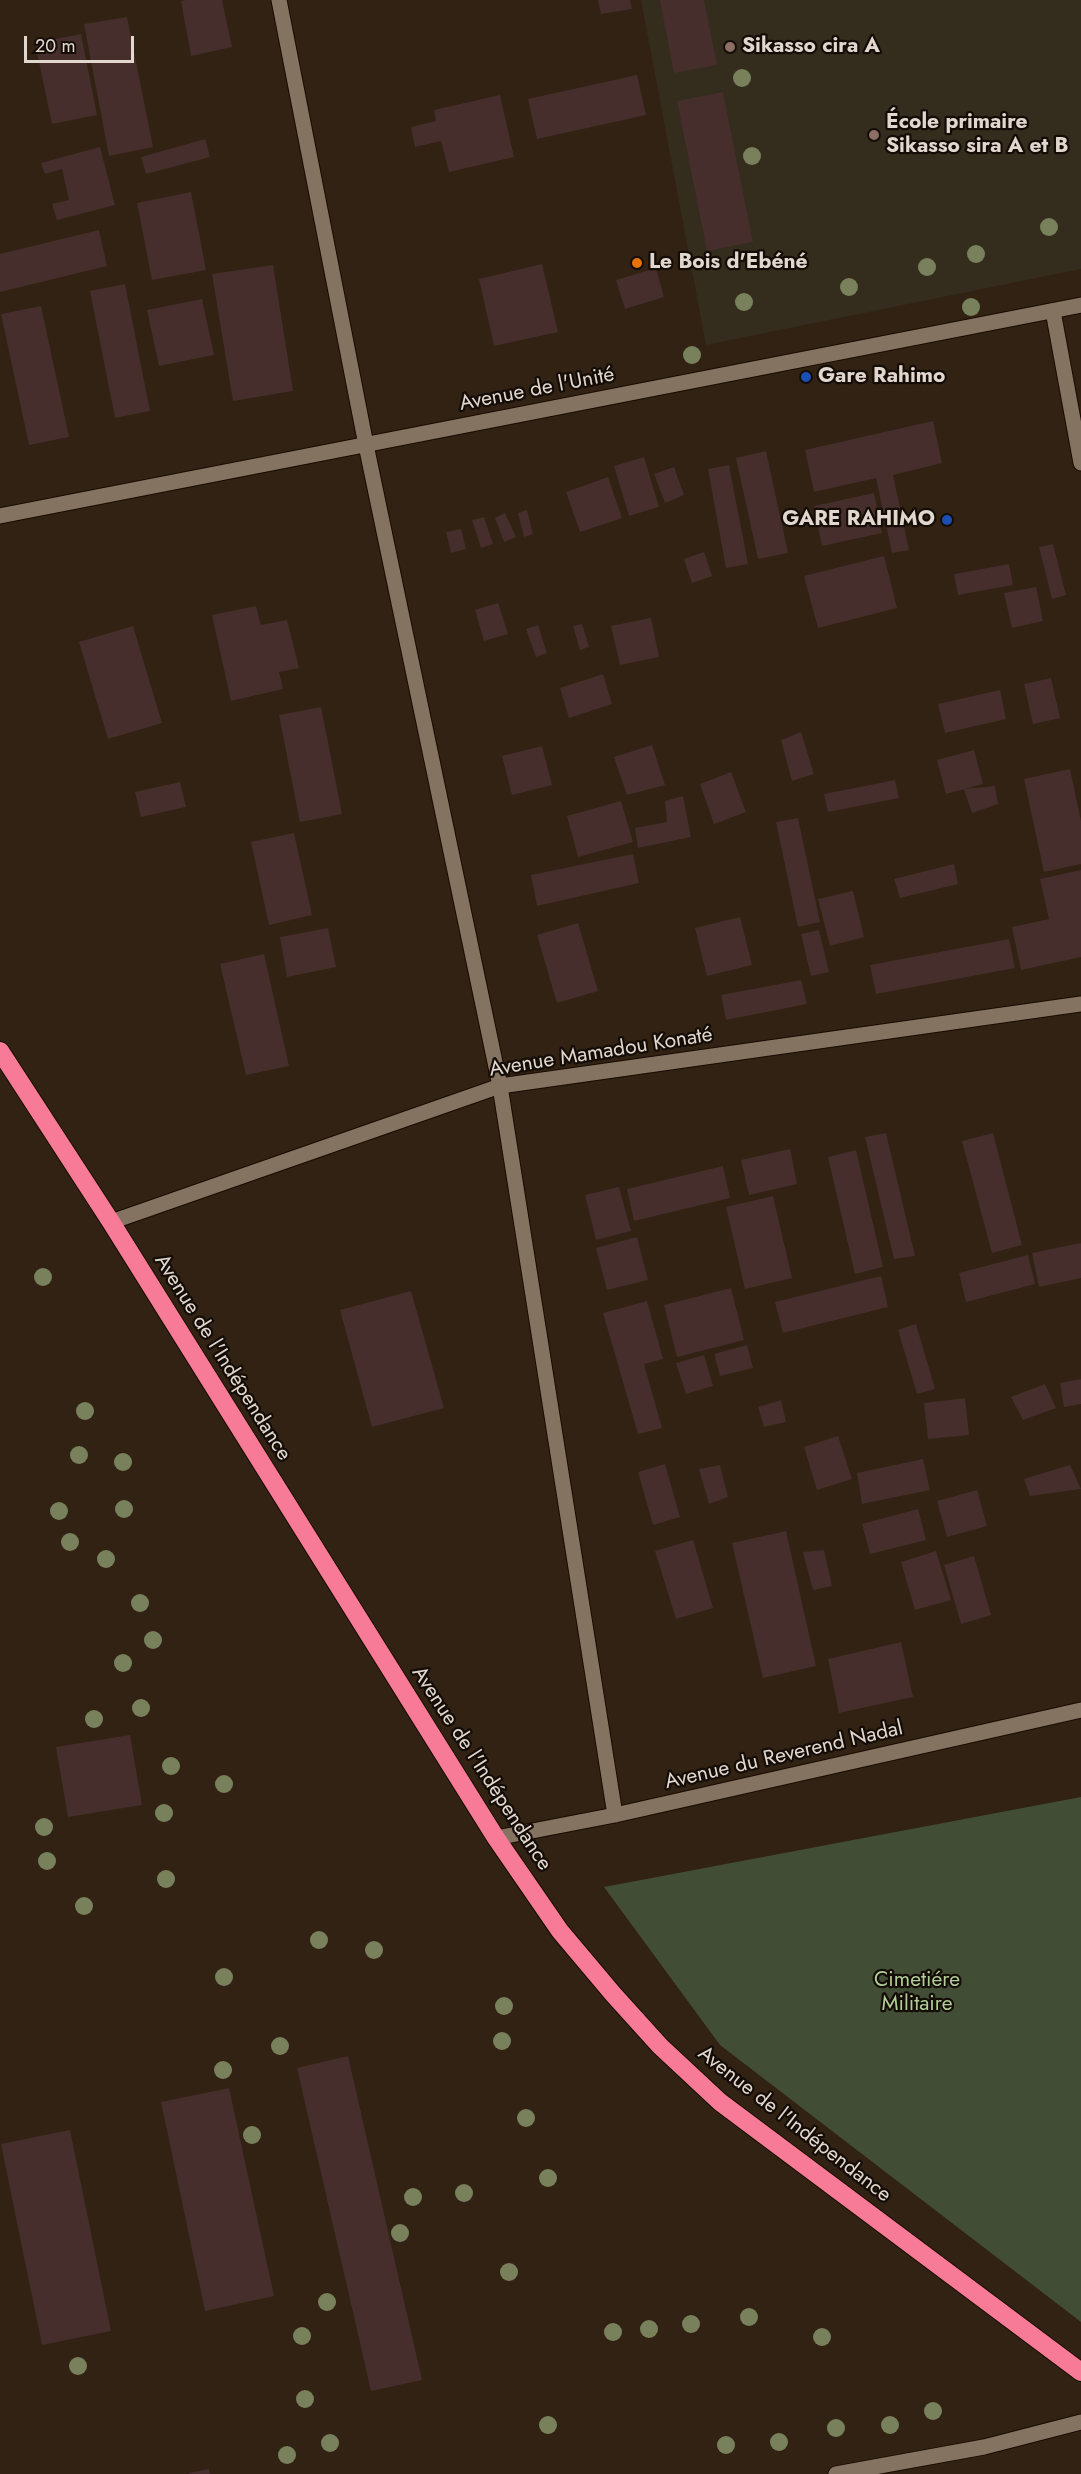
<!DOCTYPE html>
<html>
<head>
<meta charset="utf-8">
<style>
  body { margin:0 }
  #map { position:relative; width:1081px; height:2474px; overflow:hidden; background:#322213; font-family:Jost,sans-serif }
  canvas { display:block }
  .scale { position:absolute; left:24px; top:36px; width:110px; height:27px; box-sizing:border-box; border:3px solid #e2d7ce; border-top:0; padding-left:8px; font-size:18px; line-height:21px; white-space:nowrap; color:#e2d7ce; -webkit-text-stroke:4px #140d07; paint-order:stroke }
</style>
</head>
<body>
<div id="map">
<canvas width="1081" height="2474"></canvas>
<div class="scale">20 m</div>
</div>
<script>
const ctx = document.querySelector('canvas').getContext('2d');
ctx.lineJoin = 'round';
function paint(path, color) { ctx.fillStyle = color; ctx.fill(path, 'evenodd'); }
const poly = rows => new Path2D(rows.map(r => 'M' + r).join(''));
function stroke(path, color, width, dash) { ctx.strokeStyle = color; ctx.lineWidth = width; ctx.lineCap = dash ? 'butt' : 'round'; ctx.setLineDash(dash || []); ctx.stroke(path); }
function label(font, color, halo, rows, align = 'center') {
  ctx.font = font + ' Jost,sans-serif'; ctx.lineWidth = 4.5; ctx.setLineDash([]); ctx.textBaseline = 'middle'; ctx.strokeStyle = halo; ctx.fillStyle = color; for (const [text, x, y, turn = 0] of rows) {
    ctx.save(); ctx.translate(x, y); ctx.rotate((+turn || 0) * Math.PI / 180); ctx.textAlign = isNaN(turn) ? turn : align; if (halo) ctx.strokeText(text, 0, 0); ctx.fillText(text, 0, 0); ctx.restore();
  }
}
const education = poly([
  [641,0,1081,0,1081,269,706,345]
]);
const green = poly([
  [1081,1797,1081,2322,720,2045,604,1887]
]);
const building = poly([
  [186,0,222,0,232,47,191,56,181,1],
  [598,0,630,0,632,9,601,14],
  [660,0,704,0,717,65,674,73],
  [127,17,153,147,109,156,84,24],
  [81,34,97,115,52,124,35,43],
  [637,75,646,115,537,139,528,99],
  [723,92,753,242,707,251,677,101],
  [500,95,514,157,449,172,441,141,415,147,411,127,436,121,434,110],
  [205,139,210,157,146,174,141,157],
  [100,147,115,205,57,220,52,204,69,200,62,169,45,174,41,163],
  [191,192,206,270,152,280,137,203],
  [99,230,107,266,0,292,0,254],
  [542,264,558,332,494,346,479,279],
  [273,265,293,391,233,401,212,274],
  [656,268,664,297,625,309,616,280],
  [125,284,150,411,115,418,90,291],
  [202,299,214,355,159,366,147,310],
  [41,306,69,437,29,445,1,314],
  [933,421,942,463,893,475,909,550,892,553,876,478,814,492,805,450],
  [766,451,788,553,758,559,736,458],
  [644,457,659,507,629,516,614,466],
  [729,465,748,564,726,568,708,469],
  [674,467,684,495,665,503,654,474],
  [608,477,622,518,580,532,566,492],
  [874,493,882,533,822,546,814,506],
  [527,510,533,534,524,537,518,513],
  [505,513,516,537,504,542,495,518],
  [484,517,493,544,481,548,472,520],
  [461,529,466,549,451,553,446,532],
  [1053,544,1066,595,1052,599,1039,547],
  [704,552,712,576,692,583,684,559],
  [884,556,897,608,818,628,804,576],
  [1009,564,1013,585,958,595,954,574],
  [1036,587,1043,621,1012,628,1004,593],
  [498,603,508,634,484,641,475,610],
  [256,606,261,625,287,620,299,668,279,672,283,689,231,701,212,615],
  [651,618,659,657,620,665,611,626],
  [582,624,589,647,580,650,573,626],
  [538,625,547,653,536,657,526,629],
  [133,626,162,723,108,739,79,642],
  [603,674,612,704,569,718,560,688],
  [1051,678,1060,718,1033,724,1024,684],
  [1000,690,1006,719,945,733,938,704],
  [321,707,342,814,300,822,279,715],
  [801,732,814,774,792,781,781,740],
  [652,745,665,785,627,795,614,757],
  [542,746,552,785,512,795,502,756],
  [974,750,983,784,946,794,937,760],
  [1070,769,1081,821,1081,864,1044,872,1024,779],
  [731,772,746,812,714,824,700,784],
  [895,780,899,798,828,812,824,794],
  [180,782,186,807,141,817,135,792],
  [995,786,998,804,972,813,964,789],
  [683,796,691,837,638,848,635,828,667,822,665,801],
  [621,801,633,842,578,857,567,816],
  [798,818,820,922,798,927,776,822],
  [294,833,312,915,269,925,251,842],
  [633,854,639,883,537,906,531,875],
  [954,864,958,884,900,898,894,879],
  [1081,870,1081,957,1021,970,1012,927,1049,919,1040,879],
  [853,891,864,937,830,946,818,899],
  [740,917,752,965,707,976,695,928],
  [578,923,598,991,557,1003,537,935],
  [328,928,336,967,287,977,280,937],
  [819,930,829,972,811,976,801,934],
  [1009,939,1015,968,876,994,870,965],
  [264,954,289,1066,246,1075,220,964],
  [801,980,807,1004,726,1020,721,995],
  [886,1133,915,1256,894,1259,865,1137],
  [993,1133,1022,1245,992,1253,962,1141],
  [790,1149,797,1184,749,1195,741,1160],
  [856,1150,883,1267,855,1274,828,1157],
  [723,1166,730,1198,634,1221,627,1189],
  [619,1187,631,1231,596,1240,585,1195],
  [773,1196,792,1278,745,1289,726,1207],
  [637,1237,648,1280,607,1290,596,1248],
  [1081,1243,1081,1278,1039,1287,1032,1253],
  [1028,1255,1035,1284,966,1302,959,1273],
  [881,1276,888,1307,783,1333,775,1302],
  [731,1288,744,1340,677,1357,664,1305],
  [411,1291,444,1408,372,1427,340,1310],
  [647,1301,663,1359,644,1364,662,1428,638,1434,603,1313],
  [916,1324,935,1389,917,1394,898,1330],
  [747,1345,753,1368,720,1376,714,1354],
  [704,1355,713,1386,686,1394,676,1363],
  [1081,1379,1081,1404,1064,1407,1060,1383],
  [1045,1384,1056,1408,1023,1420,1011,1397],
  [965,1398,969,1435,928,1439,924,1403],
  [781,1400,786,1422,764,1427,758,1407],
  [838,1436,852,1479,817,1490,804,1447],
  [923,1459,930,1490,862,1504,857,1473],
  [665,1464,680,1517,653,1525,638,1472],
  [720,1465,728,1497,709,1504,699,1469],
  [1070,1465,1081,1489,1030,1496,1024,1479],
  [977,1490,987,1526,947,1537,937,1501],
  [918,1509,926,1540,870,1554,862,1524],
  [786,1531,816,1666,763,1678,732,1543],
  [693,1540,713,1608,676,1619,655,1551],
  [824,1550,832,1586,813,1590,803,1552],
  [936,1551,951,1600,915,1610,901,1562],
  [974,1556,991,1615,961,1624,944,1565],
  [901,1642,913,1697,839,1713,828,1659],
  [130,1735,142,1805,68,1817,56,1747],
  [348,2056,422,2380,371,2391,297,2068],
  [229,2088,274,2296,205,2311,161,2102],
  [70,2130,111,2331,42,2345,1,2144],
  [209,2469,210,2474,189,2474,189,2473]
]);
const street = poly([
  [279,0,366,445,500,1086,615,1815],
  [1053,311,1081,463],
  [111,1222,500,1086,1081,1004],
  [496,1838,615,1815,1081,1710],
  [836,2474,984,2447,1081,2422]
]);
const secondary = poly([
  [0,516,1081,305]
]);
const highway = poly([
  [0,1051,111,1222,496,1838,560,1931,613,1994,660,2046,720,2102,1081,2372]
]);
const trees = [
  [742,78],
  [752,156],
  [1049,227],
  [976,254],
  [927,267],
  [849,287],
  [744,302],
  [971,307],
  [692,355],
  [43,1277],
  [85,1411],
  [79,1455],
  [123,1462],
  [124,1509],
  [59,1511],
  [70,1542],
  [106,1559],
  [140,1603],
  [153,1640],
  [123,1663],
  [141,1708],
  [94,1719],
  [171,1766],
  [224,1784],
  [164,1813],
  [44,1827],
  [47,1861],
  [166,1879],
  [84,1906],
  [319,1940],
  [374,1950],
  [224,1977],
  [504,2006],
  [502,2041],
  [280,2046],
  [223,2070],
  [526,2118],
  [252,2135],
  [548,2178],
  [464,2193],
  [413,2197],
  [400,2233],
  [509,2272],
  [327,2302],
  [749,2317],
  [691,2324],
  [649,2329],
  [613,2332],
  [302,2336],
  [822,2337],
  [78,2366],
  [305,2399],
  [933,2411],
  [548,2425],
  [890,2425],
  [836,2428],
  [779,2442],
  [330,2443],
  [726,2445],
  [287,2455]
];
const markers = [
  [730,47,6,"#8d6e63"],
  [874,135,6,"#8d6e63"],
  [637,263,6,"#e8710a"],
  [806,377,6,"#1a4fb4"],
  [947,520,6,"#1a4fb4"]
];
const poiNames = [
  ["Sikasso cira A",742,47],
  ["École primaire",886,123],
  ["Sikasso sira A et B",886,147],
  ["Le Bois d'Ebéné",649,263],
  ["Gare Rahimo",818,377],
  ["GARE RAHIMO",935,520,"right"]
];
const streetNames = [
  ["Avenue de l'Unité",537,390,-11],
  ["Avenue Mamadou Konaté",601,1053,-9],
  ["Avenue de l'Indépendance",222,1358,58],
  ["Avenue du Reverend Nadal",784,1756,-13],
  ["Avenue de l'Indépendance",481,1769,57],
  ["Avenue de l'Indépendance",794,2125,38]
];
const parkNames = [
  ["Cimetiére",917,1981],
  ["Militaire",917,2005]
];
paint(education, '#342c1c');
paint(green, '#414d34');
paint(building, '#452e2b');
stroke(street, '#190b01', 17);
stroke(secondary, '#190b01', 17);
stroke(highway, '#190b01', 20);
stroke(street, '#857361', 15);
stroke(secondary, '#857361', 15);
stroke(highway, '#f77a97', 18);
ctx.fillStyle = '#78815b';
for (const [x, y] of trees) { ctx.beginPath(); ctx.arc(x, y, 9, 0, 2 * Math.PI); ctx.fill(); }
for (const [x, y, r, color] of markers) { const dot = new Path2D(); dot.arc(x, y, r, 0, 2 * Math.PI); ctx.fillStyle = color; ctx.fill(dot); stroke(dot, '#140d07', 2); }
label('bold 21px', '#e2d7ce', '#140d07', poiNames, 'left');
label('21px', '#e2d7ce', '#140d07', streetNames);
label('21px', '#b1ce96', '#140d07', parkNames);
</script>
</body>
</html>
